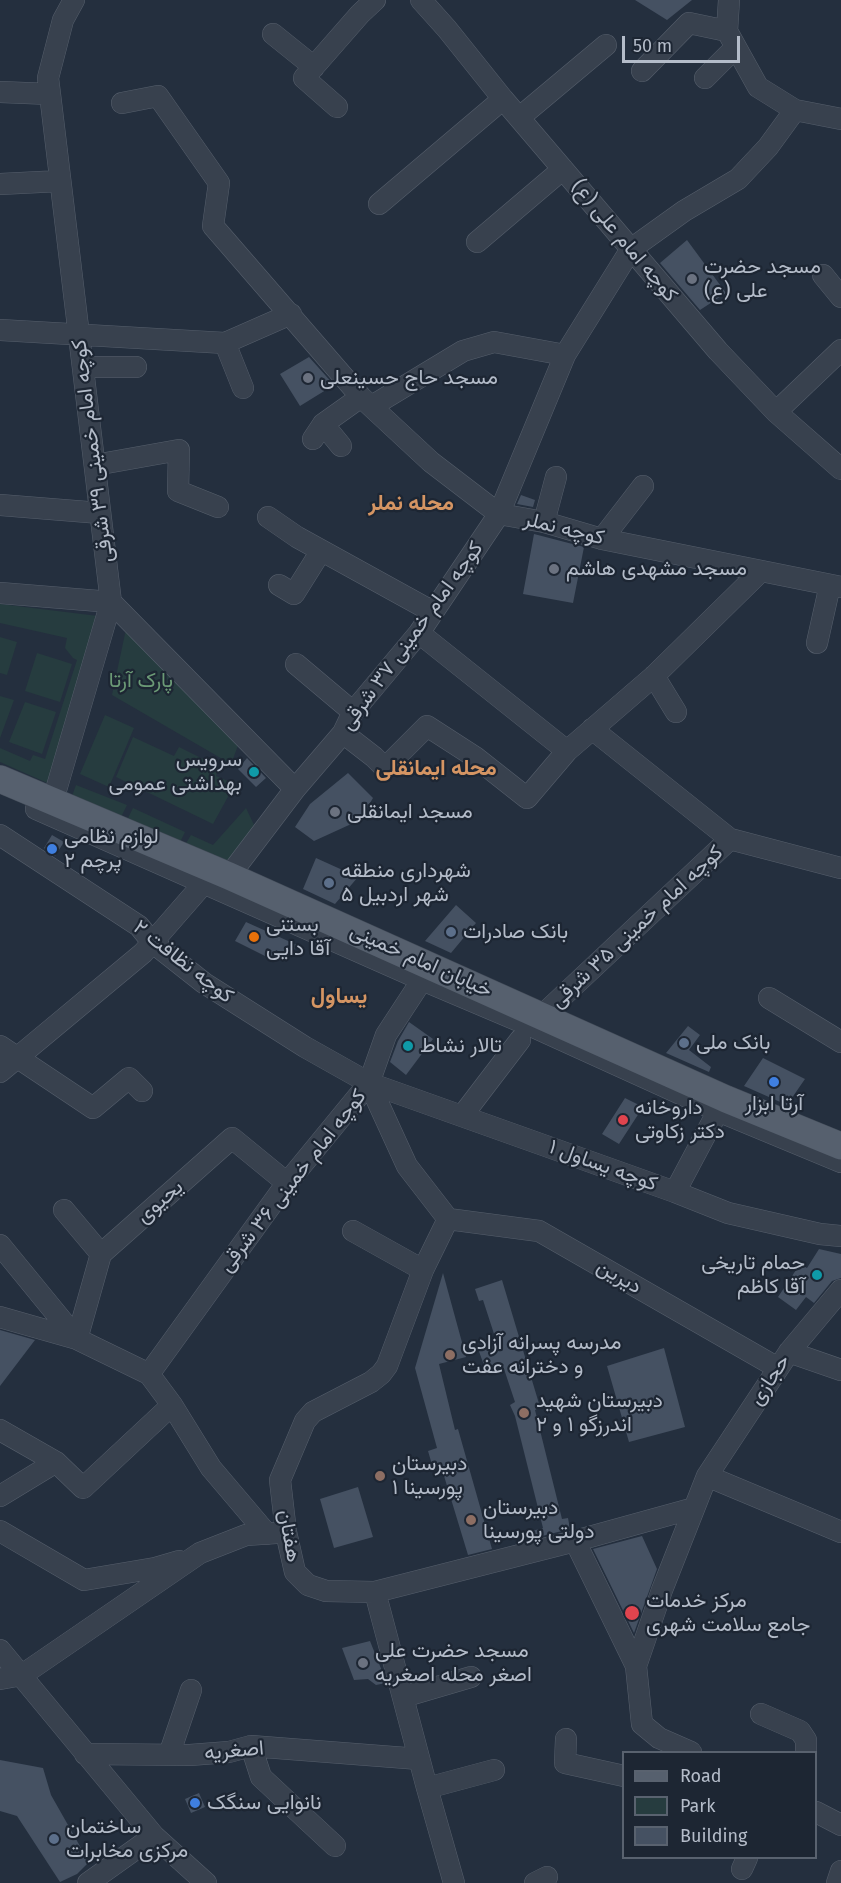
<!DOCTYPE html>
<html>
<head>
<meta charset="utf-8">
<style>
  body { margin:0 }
  #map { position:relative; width:841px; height:1883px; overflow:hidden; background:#242f3e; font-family:"Fira Sans",sans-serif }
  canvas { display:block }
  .legend { position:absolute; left:622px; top:1751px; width:195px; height:108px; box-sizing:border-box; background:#1d2633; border:2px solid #59626f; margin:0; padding:8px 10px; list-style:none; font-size:18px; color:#b4bcc9 }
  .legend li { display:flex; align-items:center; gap:12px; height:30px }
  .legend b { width:30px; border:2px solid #59626f }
  .scale { position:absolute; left:622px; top:36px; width:118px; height:27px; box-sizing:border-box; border:3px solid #b4bcc9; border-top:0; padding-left:8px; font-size:18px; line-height:21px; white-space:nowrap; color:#b4bcc9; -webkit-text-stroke:4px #1d2633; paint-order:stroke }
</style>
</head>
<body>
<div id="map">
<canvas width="841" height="1883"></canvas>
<ul class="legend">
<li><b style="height:8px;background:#56606e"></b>Road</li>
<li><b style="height:16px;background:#263c3f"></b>Park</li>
<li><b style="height:16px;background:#455162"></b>Building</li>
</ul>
<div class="scale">50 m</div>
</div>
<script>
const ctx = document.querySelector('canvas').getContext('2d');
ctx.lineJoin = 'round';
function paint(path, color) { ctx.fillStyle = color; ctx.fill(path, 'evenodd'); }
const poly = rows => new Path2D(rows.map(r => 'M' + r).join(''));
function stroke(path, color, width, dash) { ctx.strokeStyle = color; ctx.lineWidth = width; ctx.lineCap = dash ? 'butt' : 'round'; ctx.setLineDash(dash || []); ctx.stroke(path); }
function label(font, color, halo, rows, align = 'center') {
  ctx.font = font + ' "Fira Sans",Vazirmatn,sans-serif'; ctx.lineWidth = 4.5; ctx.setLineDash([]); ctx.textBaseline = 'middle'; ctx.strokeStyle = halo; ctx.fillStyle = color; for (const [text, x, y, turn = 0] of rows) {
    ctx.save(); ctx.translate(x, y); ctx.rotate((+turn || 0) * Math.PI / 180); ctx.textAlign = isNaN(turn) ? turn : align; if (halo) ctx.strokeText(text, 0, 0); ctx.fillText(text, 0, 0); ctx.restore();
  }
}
const green = poly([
  [0,604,98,616,52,785,0,762,0,748,30,761,33,755,45,759,77,660,73,658,65,648,67,638,0,623],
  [126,629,239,743,231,764,112,695],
  [0,637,17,642,7,675,0,673],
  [37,653,72,664,60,702,25,691],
  [0,696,14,700,0,738],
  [25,702,56,712,42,754,9,742],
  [105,715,134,728,109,787,80,774],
  [133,737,174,756,179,747,219,767,216,776,235,784,213,824,116,777],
  [76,785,127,805,121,817,72,796],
  [133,808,185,832,180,842,127,820],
  [246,808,256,829,235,857,226,860,185,845,191,835,213,845]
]);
const building = poly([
  [635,0,692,0,667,20],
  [687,240,726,293,700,310,660,263],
  [309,357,334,385,300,406,280,374],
  [521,495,535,500,533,507,517,504],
  [534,534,584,547,573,603,523,594],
  [247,758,266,778,256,787,238,769],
  [348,773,373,798,360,820,314,841,295,827,310,804],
  [52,835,64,842,55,856,44,848],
  [316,858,358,877,335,904,303,889],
  [456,905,476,923,451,953,425,941],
  [246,922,297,945,290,957,276,950,271,959,235,941],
  [409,1022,433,1039,406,1075,390,1062,398,1041],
  [688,1026,700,1035,689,1050,711,1067,709,1072,666,1053],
  [763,1058,805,1079,787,1105,744,1086],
  [625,1098,643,1107,619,1144,602,1134],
  [819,1249,841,1254,841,1278,832,1281,814,1303,806,1297,796,1310,778,1297,800,1264,807,1268],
  [443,1273,466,1357,439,1364,455,1430,458,1429,492,1549,468,1555,441,1466,433,1468,428,1451,437,1448,415,1368],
  [502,1280,540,1407,535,1410,562,1519,568,1518,570,1529,534,1538,532,1531,543,1528,515,1416,510,1405,515,1402,502,1363,485,1368,477,1346,496,1340,483,1300,479,1301,475,1289],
  [0,1330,35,1340,0,1386],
  [664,1348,685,1427,629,1442,607,1366],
  [358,1487,373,1537,334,1548,320,1499],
  [642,1536,657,1569,634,1633,593,1549],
  [370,1641,384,1676,386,1683,376,1685,368,1679,354,1680,342,1648],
  [0,1760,43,1768,51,1795,89,1862,77,1874,60,1882,17,1816,0,1811],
  [199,1793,205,1807,191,1813,185,1799]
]);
const minor = poly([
  [421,0,447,29,503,99,718,351,776,412,841,469],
  [729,0,727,31,758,87,795,110,841,119],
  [273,34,314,67],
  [642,71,689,23,727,31],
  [705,78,735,48],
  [0,92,50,94,48,78,63,20,74,0],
  [122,103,158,96,219,183,213,226,361,397,431,462,499,514,544,522,602,539,841,587],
  [337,107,304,78,360,14,375,0],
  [520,117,606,45],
  [0,184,60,181],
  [379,204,503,99],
  [477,242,563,169],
  [823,275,841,297],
  [0,330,225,343,291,314],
  [225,343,243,388],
  [83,367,136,367],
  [372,406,463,351,494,342,565,355],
  [776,412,841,350],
  [323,424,341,446],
  [313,439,323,424,361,397],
  [95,465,179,450,178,491,218,507],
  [0,505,100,513],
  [268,517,297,537,433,612],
  [544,522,556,477],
  [602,539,643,486],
  [279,585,294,594,321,551],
  [0,593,111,602,295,789],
  [419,633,567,751],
  [817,643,830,585],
  [296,664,353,712],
  [654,676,676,712],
  [592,729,730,839,841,868],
  [343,733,374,757,385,768,427,726,475,757,527,798,567,751,654,676,761,571],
  [36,809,422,980,531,1026,718,1111,841,1162],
  [49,814,111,602,50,94],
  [0,835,139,926,152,942,204,983,305,1047,369,1083,675,1192,728,1213,820,1234,841,1236],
  [769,998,841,1042],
  [532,1025,730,839],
  [0,1046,93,1108,129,1078,142,1091],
  [0,1072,143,953,204,883,229,876,295,789,343,733,353,712,419,633,499,514,565,355,631,249,684,211,738,179,768,147,795,110],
  [369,1083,407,1166,448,1219],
  [462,1116,520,1040],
  [675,1192,718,1111],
  [64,1210,101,1254],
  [448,1219,423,1270,387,1366,381,1374,371,1382,313,1412,305,1421,280,1480,286,1532,295,1572,308,1585,326,1591,375,1592,575,1541,694,1508],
  [448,1219,539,1231,778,1368],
  [353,1231,423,1270],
  [0,1245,77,1339],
  [0,1317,77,1339,149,1374,172,1405,211,1468,267,1534],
  [77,1339,101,1254,232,1138,287,1183],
  [789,1352,841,1370],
  [149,1374,287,1183,369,1083,386,1035,422,980,428,968],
  [0,1430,56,1462,83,1488,172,1405],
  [707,1476,841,1532],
  [0,1496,56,1462],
  [0,1531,84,1580,155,1568,179,1561],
  [575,1541,636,1666],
  [375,1592,427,1788,454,1883],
  [0,1650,154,1836,206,1883],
  [0,1679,22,1675,200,1553,246,1535,276,1533],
  [403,1697,471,1677],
  [761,1714,800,1731,806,1740,806,1752],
  [566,1739,565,1763,624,1776],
  [251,1746,261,1777,335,1846],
  [691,1752,659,1738,642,1724,636,1666,662,1590,707,1476,789,1352,841,1290],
  [85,1754,190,1755,229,1752,251,1746,419,1759],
  [169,1755,191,1690],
  [427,1788,494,1770],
  [816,1812,841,1825],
  [742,1869,747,1858],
  [88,1883,154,1836],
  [535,1883,547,1877],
  [837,1883,841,1871]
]);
const major = poly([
  [0,779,229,876,726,1099,841,1146]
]);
const markers = [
  [692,279,6,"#6b7280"],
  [308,378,6,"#6b7280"],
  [554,569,6,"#6b7280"],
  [254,772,6,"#0f9aa8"],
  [335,812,6,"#6b7280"],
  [52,849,6,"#3f7fe0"],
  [329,883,6,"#5c6f8a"],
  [451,932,6,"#5c6f8a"],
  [254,937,6,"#e8710a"],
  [684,1043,6,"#5c6f8a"],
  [408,1046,6,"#0f9aa8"],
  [774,1082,6,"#3f7fe0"],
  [623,1120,6,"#e0444e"],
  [817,1275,6,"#0f9aa8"],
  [450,1355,6,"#8d6e63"],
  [524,1413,6,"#8d6e63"],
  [380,1476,6,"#8d6e63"],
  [471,1520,6,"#8d6e63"],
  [632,1613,8,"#e0444e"],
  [363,1663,6,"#6b7280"],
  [195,1803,6,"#3f7fe0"],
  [54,1839,6,"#5c6f8a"]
];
const streetNames = [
  ["کوچه امام علی (ع)",624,241,50],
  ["کوچه امام خمینی ۳۹ شرقی",93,451,-97],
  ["کوچه نملر",564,529,14],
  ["کوچه امام خمینی ۳۷ شرقی",412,636,-54],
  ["کوچه امام خمینی ۳۵ شرقی",637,927,-43],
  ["خیابان امام خمینی",421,961,24],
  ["کوچه نظافت ۲",183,962,38],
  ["کوچه یساول ۱",603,1166,20],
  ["کوچه امام خمینی ۳۶ شرقی",293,1181,-52],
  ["یحیوی",160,1202,-41],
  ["دیرین",619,1277,30],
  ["حجازی",770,1380,-56],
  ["هفتان",289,1536,80],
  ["اصغریه",234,1751,-5]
];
const poiNames = [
  ["مسجد حضرت",704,267],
  ["علی (ع)",704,291],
  ["مسجد حاج حسینعلی",320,378],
  ["مسجد مشهدی هاشم",566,569],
  ["سرویس",242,760,"right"],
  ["بهداشتی عمومی",242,784,"right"],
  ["مسجد ایمانقلی",347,812],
  ["لوازم نظامی",64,837],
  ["پرچم ۲",64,861],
  ["شهرداری منطقه",341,871],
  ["۵ شهر اردبیل",341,895],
  ["بستنی",266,925],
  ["آقا دایی",266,949],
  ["بانک صادرات",463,932],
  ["بانک ملی",696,1043],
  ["تالار نشاط",420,1046],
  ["آرتا ابزار",774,1104,"center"],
  ["داروخانه",635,1108],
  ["دکتر زکاوتی",635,1132],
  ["حمام تاریخی",805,1263,"right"],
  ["آقا کاظم",805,1287,"right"],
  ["مدرسه پسرانه آزادی",462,1343],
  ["و دخترانه عفت",462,1367],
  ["دبیرستان شهید",536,1401],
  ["اندرزگو ۱ و ۲",536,1425],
  ["دبیرستان",392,1464],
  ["پورسینا ۱",392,1488],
  ["دبیرستان",483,1508],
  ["دولتی پورسینا",483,1532],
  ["مرکز خدمات",646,1601],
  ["جامع سلامت شهری",646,1625],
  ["مسجد حضرت علی",375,1651],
  ["اصغر محله اصغریه",375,1675],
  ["نانوایی سنگک",207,1803],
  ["ساختمان",66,1827],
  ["مرکزی مخابرات",66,1851]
];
const parkNames = [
  ["پارک آرتا",141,681]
];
const neighbourhoodNames = [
  ["محله نملر",411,504],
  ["محله ایمانقلی",436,769],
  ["یساول",339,997]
];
paint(green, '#263c3f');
paint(building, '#455162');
stroke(minor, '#565f6c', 22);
stroke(major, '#414a57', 28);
stroke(minor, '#38414e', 21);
stroke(major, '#56606e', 27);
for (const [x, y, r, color] of markers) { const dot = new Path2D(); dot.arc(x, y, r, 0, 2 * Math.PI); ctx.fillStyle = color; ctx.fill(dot); stroke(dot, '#1d2633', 2); }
label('21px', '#b4bcc9', '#1d2633', streetNames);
label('21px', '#b4bcc9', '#1d2633', poiNames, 'left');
label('21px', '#6b9a76', '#1d2633', parkNames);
label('bold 22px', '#d59563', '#1d2633', neighbourhoodNames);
</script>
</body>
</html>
